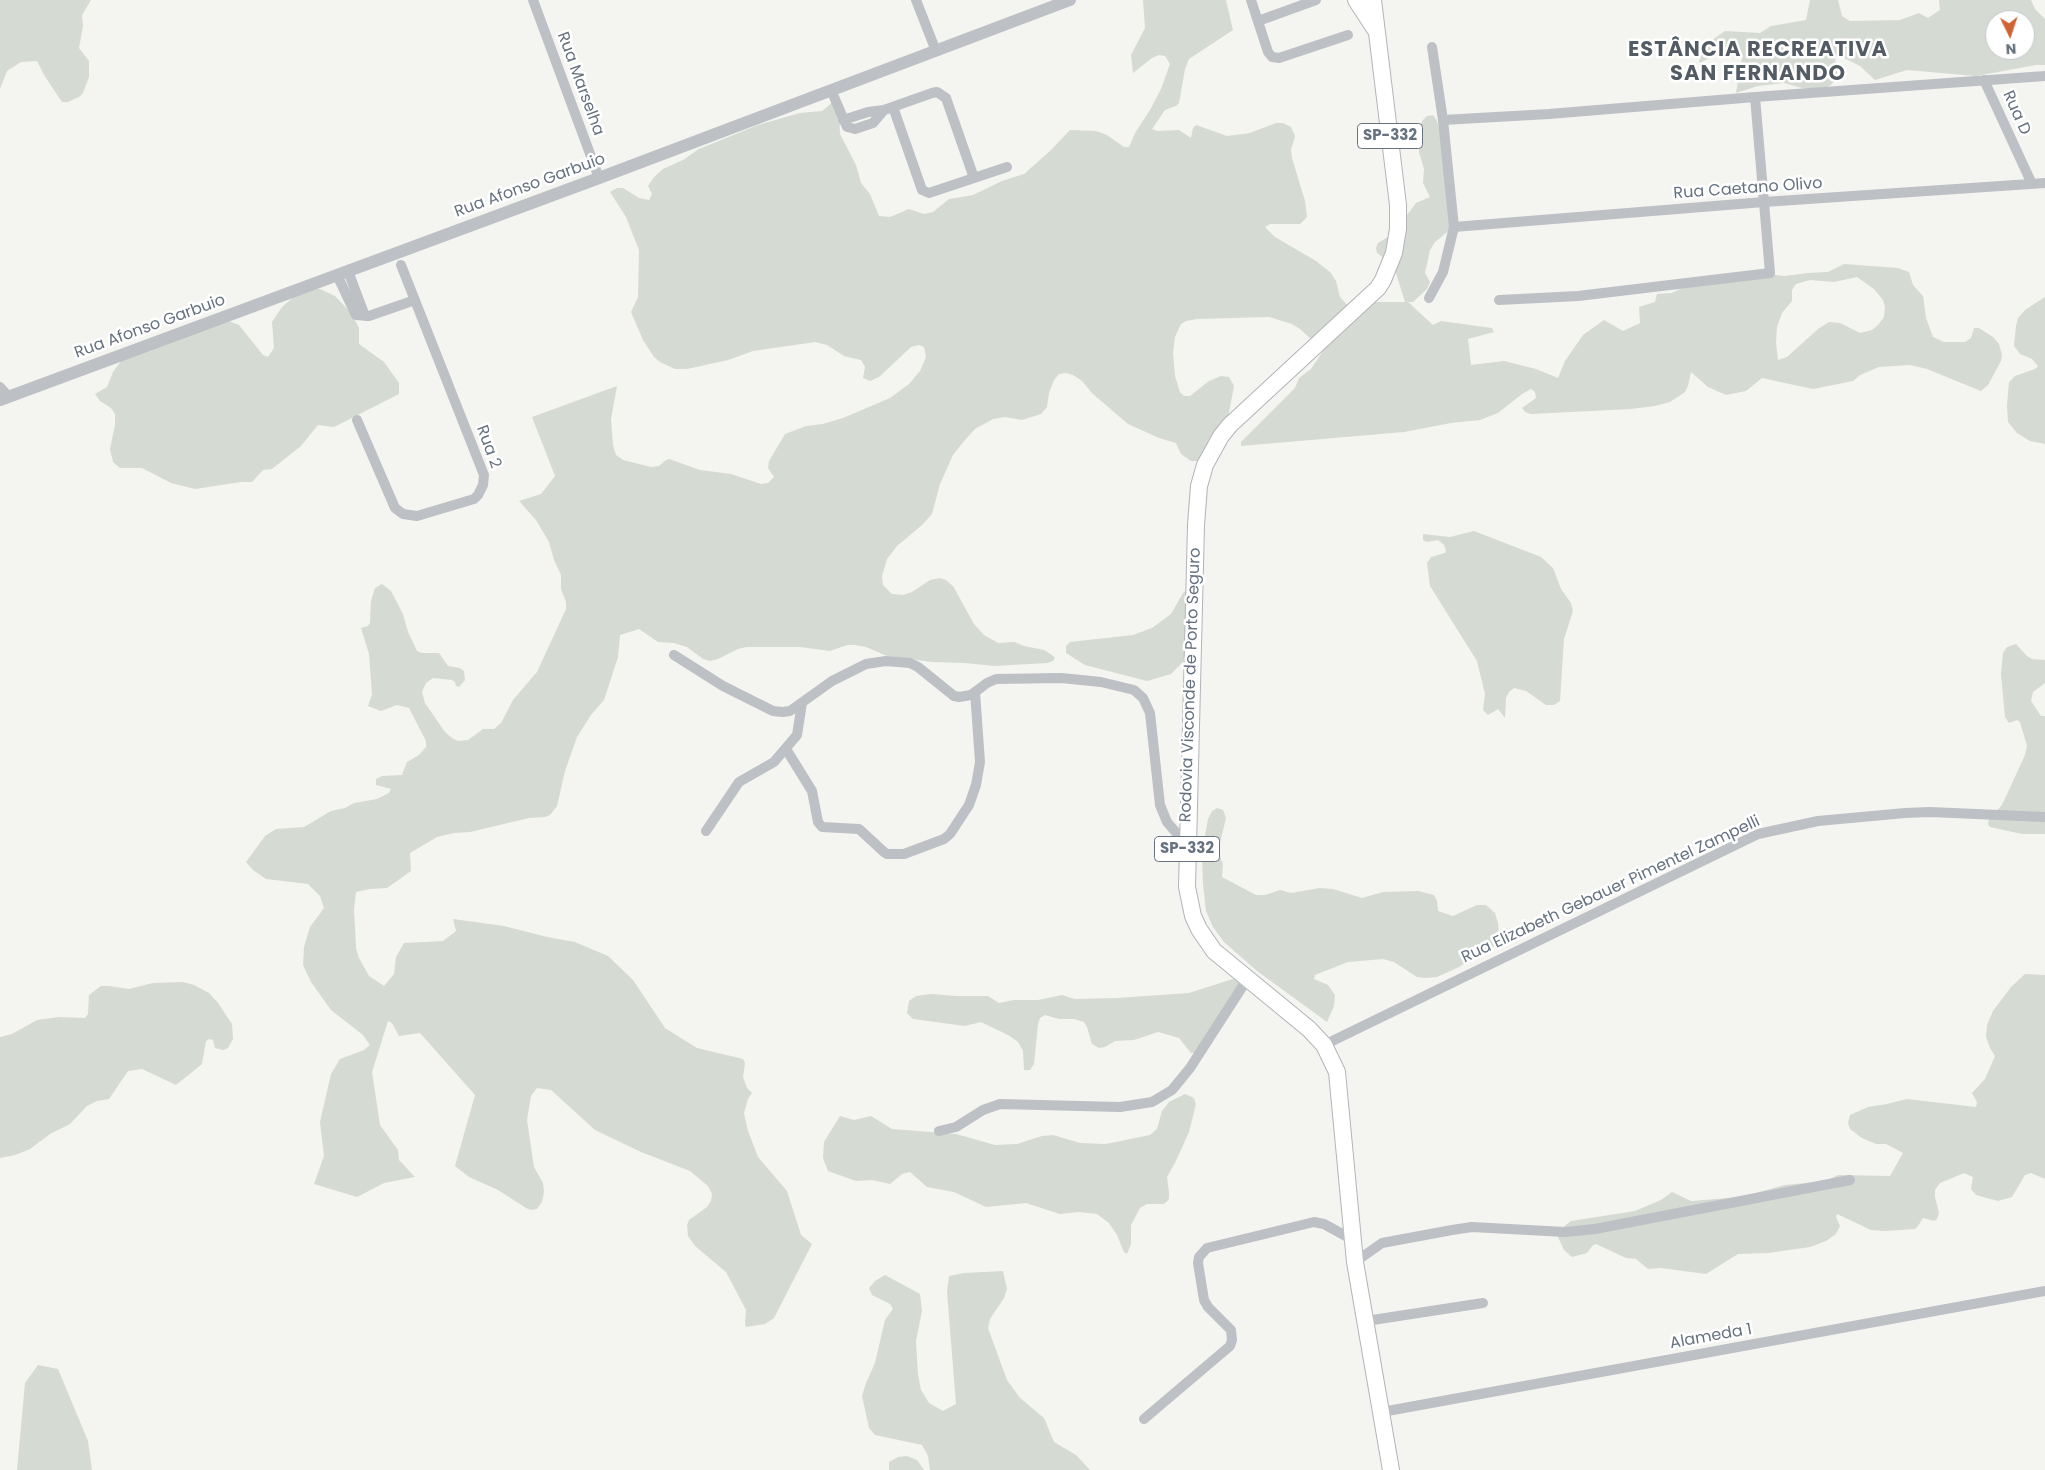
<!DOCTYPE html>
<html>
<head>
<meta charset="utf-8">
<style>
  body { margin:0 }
  #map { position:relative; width:2045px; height:1470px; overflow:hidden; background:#f4f4f1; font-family:Poppins,sans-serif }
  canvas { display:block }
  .north { position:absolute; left:1985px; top:10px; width:50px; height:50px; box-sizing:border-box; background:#fff; border:1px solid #c2c7cc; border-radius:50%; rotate:176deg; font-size:14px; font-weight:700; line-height:20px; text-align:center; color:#66727f }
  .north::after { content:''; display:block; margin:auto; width:18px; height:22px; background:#d06334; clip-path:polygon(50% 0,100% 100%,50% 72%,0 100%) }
</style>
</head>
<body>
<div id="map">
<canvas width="2045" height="1470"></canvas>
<div class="north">N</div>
</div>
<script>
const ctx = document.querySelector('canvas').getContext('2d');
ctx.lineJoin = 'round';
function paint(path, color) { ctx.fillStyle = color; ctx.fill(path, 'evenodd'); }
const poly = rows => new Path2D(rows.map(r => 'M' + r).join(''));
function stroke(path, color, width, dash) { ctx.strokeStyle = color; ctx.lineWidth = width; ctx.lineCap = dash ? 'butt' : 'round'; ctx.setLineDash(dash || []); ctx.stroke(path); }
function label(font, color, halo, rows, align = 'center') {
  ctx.font = font + ' Poppins,sans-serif'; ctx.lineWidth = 5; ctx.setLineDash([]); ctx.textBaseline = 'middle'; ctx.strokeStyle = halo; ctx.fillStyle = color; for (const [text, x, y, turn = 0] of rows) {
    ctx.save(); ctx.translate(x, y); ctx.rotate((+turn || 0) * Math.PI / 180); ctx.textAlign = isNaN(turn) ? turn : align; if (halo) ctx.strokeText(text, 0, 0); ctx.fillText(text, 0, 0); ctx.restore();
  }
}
const green = poly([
  [0,0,91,0,82,15,83,26,79,48,89,61,89,77,83,93,79,97,68,102,62,102,44,75,37,61,21,62,7,71,0,89],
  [1143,0,1226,0,1233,30,1189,59,1185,69,1179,103,1176,106,1165,110,1152,129,1157,131,1179,130,1191,138,1193,128,1196,125,1227,136,1250,133,1276,123,1283,123,1291,127,1295,136,1291,150,1292,158,1305,201,1307,217,1300,224,1270,224,1265,227,1275,237,1316,261,1330,272,1336,281,1340,297,1348,306,1316,339,1310,338,1300,329,1292,324,1269,317,1197,319,1186,321,1181,324,1175,337,1173,353,1175,376,1180,392,1184,396,1190,396,1209,381,1221,376,1229,377,1234,386,1228,418,1212,445,1197,461,1191,461,1181,454,1176,443,1159,438,1128,424,1093,394,1082,381,1073,375,1066,373,1059,374,1054,380,1049,393,1047,407,1041,414,1022,420,1005,417,993,419,975,429,964,441,953,455,940,484,932,514,922,525,897,546,887,559,882,576,883,585,892,594,903,595,912,592,930,580,940,578,946,580,953,586,974,624,984,635,998,643,1014,642,1024,646,1044,650,1052,655,1055,658,1053,661,1047,663,994,666,965,663,932,662,887,656,866,647,855,645,847,645,830,651,800,647,746,647,738,649,718,659,710,661,703,659,687,647,674,643,658,642,639,629,620,635,618,657,604,700,591,715,577,737,565,771,557,806,550,815,545,817,529,818,470,832,454,833,437,837,410,853,411,871,387,888,370,889,356,892,354,909,356,948,359,958,369,976,384,986,394,974,396,957,404,943,443,941,456,931,453,919,504,926,547,937,575,942,608,956,633,980,665,1028,697,1048,743,1059,745,1063,743,1077,747,1088,752,1093,748,1099,744,1113,748,1131,758,1157,787,1191,801,1235,812,1244,774,1318,765,1324,746,1327,745,1324,746,1310,726,1272,695,1246,688,1236,687,1225,689,1220,707,1207,711,1201,712,1194,708,1186,690,1171,641,1152,595,1130,551,1090,537,1088,531,1096,527,1120,534,1167,543,1183,544,1192,542,1202,537,1209,531,1210,526,1208,498,1190,469,1177,455,1166,475,1095,420,1033,399,1036,392,1023,388,1021,372,1072,380,1125,398,1150,399,1160,415,1177,384,1183,357,1197,314,1184,324,1156,320,1122,331,1074,340,1059,364,1050,370,1045,363,1035,331,1010,311,982,303,965,304,947,310,927,324,908,320,896,308,884,266,879,253,870,246,862,265,836,276,829,304,827,331,811,345,808,354,803,377,799,389,793,391,789,376,785,376,779,382,776,402,775,407,762,419,755,426,747,426,741,409,708,397,705,381,711,368,706,372,695,369,654,361,628,368,626,370,623,371,601,375,588,382,584,391,591,403,614,408,632,417,651,422,653,439,653,448,666,460,668,464,671,465,680,459,687,456,686,455,682,452,680,433,678,426,683,422,692,425,703,445,732,452,738,458,741,468,740,483,729,494,729,501,723,513,700,537,672,566,609,566,602,561,589,561,575,554,560,549,542,536,520,519,501,541,494,555,476,532,417,617,386,611,419,613,445,616,455,623,460,651,467,659,466,666,460,669,459,700,470,731,474,761,484,768,483,774,477,768,468,769,461,785,434,806,426,823,424,843,418,890,398,909,384,920,371,926,357,924,347,919,345,911,347,879,377,870,381,863,378,865,367,861,360,844,356,827,345,815,342,753,351,728,360,687,369,675,369,660,362,654,357,643,340,631,312,638,297,639,250,626,217,610,192,617,188,623,188,639,198,649,200,652,194,648,186,654,177,663,169,683,160,699,149,758,125,800,113,822,111,833,102,839,106,840,134,856,165,861,183,870,194,879,216,890,217,909,209,924,214,933,212,949,199,973,195,1002,181,1024,174,1050,151,1070,130,1096,131,1107,135,1124,147,1129,147,1135,133,1150,110,1161,89,1170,64,1165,56,1159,55,1152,58,1133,73,1131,55,1145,28],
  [1810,0,1838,0,1842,16,1850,21,1900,20,1919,13,1928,18,1940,10,1939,0,2031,0,2035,9,2045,19,2045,65,2036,65,1976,76,1907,70,1875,80,1860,66,1838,55,1835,58,1837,72,1836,79,1831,85,1825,88,1806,89,1784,83,1758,86,1736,93,1742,58,1726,51,1699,63,1701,52,1708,43,1725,31,1760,33,1771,26,1806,20],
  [1995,20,2025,20,2025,50,1995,50],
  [1433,115,1436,119,1447,147,1451,229,1435,242,1430,250,1425,273,1430,282,1427,289,1413,302,1408,302,1433,325,1441,321,1492,328,1494,332,1468,339,1471,365,1504,361,1536,369,1558,378,1565,361,1583,335,1604,320,1623,331,1640,323,1639,307,1655,302,1657,294,1672,293,1705,277,1758,273,1784,276,1808,273,1828,272,1844,264,1898,268,1909,272,1913,285,1923,296,1926,318,1933,337,1944,342,1965,342,1971,338,1974,328,1979,328,1993,337,1999,344,2002,355,2001,361,1988,385,1981,391,1927,369,1910,365,1879,367,1860,375,1853,381,1813,389,1762,378,1746,391,1726,395,1708,387,1691,372,1688,386,1685,392,1670,402,1655,406,1631,409,1531,414,1525,412,1522,408,1536,398,1535,392,1531,389,1522,394,1498,413,1480,420,1451,423,1404,432,1241,446,1241,442,1295,388,1299,378,1311,369,1325,348,1375,302,1405,302,1395,270,1390,262,1377,253,1376,248,1378,243,1388,237,1390,222,1407,215,1416,203,1430,197,1423,183,1424,169,1419,152,1420,126,1423,120,1427,116],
  [1857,277,1874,289,1883,300,1885,307,1884,317,1878,325,1872,330,1860,333,1840,323,1829,322,1818,329,1787,357,1778,360,1776,342,1777,327,1782,313,1792,301,1792,290,1796,284,1810,280,1834,282],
  [310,289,320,289,335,296,352,314,359,328,359,344,384,362,399,383,399,394,334,427,318,425,301,446,272,469,263,470,252,482,241,482,195,489,171,483,142,468,120,468,113,462,110,449,115,425,115,414,111,408,100,401,95,394,107,387,113,372,121,361,226,320,239,325,263,355,268,357,274,348,272,322,282,307,297,294],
  [2045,297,2045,444,2030,441,2017,433,2008,422,2007,405,2009,382,2015,376,2035,369,2038,366,2032,359,2020,354,2014,346,2016,326,2018,318,2025,310],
  [1474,531,1541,557,1553,568,1561,589,1571,603,1573,611,1564,639,1560,701,1554,705,1546,705,1526,691,1514,688,1509,692,1506,698,1505,718,1498,709,1488,715,1483,710,1485,694,1477,661,1430,586,1427,563,1431,557,1445,553,1446,550,1444,545,1438,540,1427,542,1423,540,1423,534,1450,537],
  [1192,587,1194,612,1183,662,1171,674,1147,681,1085,665,1066,653,1066,646,1070,642,1133,635,1152,628,1171,614,1183,593],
  [2016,644,2027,656,2032,659,2045,660,2045,683,2033,692,2031,701,2041,716,2045,716,2045,834,2022,834,1990,827,1988,824,1989,819,2002,805,2025,755,2027,746,2020,722,2017,720,2009,723,2005,717,2001,674,2003,653,2007,647],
  [1217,808,1223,810,1226,818,1219,847,1219,854,1223,864,1222,877,1256,895,1265,895,1280,890,1291,893,1320,888,1333,889,1362,898,1383,892,1418,891,1434,895,1437,901,1438,911,1453,916,1477,905,1486,905,1495,913,1498,923,1499,939,1496,945,1457,968,1437,977,1425,978,1417,977,1394,962,1383,959,1348,962,1315,975,1314,979,1328,985,1335,995,1334,1006,1327,1022,1257,971,1224,942,1213,927,1206,911,1203,884,1202,852,1208,819,1212,811],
  [2025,974,2045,975,2045,1179,2031,1173,2025,1175,2012,1197,1998,1201,1976,1195,1971,1189,1973,1177,1964,1173,1940,1183,1935,1190,1935,1197,1939,1213,1937,1219,1934,1221,1923,1218,1918,1226,1915,1229,1885,1231,1871,1230,1837,1214,1836,1217,1840,1226,1836,1234,1826,1241,1810,1247,1768,1253,1738,1254,1706,1274,1661,1268,1648,1269,1636,1259,1626,1258,1596,1244,1593,1245,1587,1253,1572,1257,1564,1250,1557,1235,1562,1228,1571,1221,1635,1211,1661,1200,1672,1192,1691,1201,1741,1197,1785,1185,1826,1181,1838,1175,1890,1176,1903,1153,1886,1144,1876,1144,1862,1138,1850,1129,1848,1123,1850,1115,1868,1107,1887,1104,1907,1099,1976,1107,1977,1102,1972,1093,1985,1079,1995,1056,1990,1048,1986,1037,1987,1025,1993,1011,2011,987],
  [1233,979,1238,979,1241,983,1199,1052,1191,1053,1179,1038,1158,1032,1134,1040,1115,1041,1105,1047,1099,1048,1092,1044,1087,1027,1084,1022,1074,1019,1059,1019,1045,1015,1040,1018,1038,1024,1034,1064,1030,1070,1024,1070,1023,1051,1018,1042,1010,1036,981,1022,965,1026,913,1019,907,1013,909,1001,916,996,931,994,956,996,988,996,999,1003,1014,1000,1038,1000,1062,995,1075,999,1117,998,1189,993],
  [183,982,194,985,209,993,218,1003,232,1024,233,1039,228,1048,223,1050,215,1048,213,1040,209,1039,206,1041,202,1064,176,1085,142,1069,128,1071,109,1099,97,1101,87,1106,70,1124,50,1134,30,1149,15,1155,0,1158,0,1037,12,1034,37,1020,59,1017,85,1018,88,1014,89,995,101,986,109,986,129,989,153,983],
  [1185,1094,1194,1098,1196,1104,1189,1132,1175,1163,1167,1177,1169,1192,1169,1199,1164,1204,1147,1204,1140,1208,1131,1225,1131,1244,1127,1254,1124,1252,1117,1235,1109,1223,1097,1214,1079,1212,1060,1214,1026,1203,986,1207,954,1192,927,1187,910,1172,902,1174,890,1184,872,1180,856,1181,828,1171,823,1158,824,1142,840,1116,854,1120,871,1116,892,1129,956,1134,995,1145,1017,1144,1042,1136,1053,1135,1080,1143,1106,1144,1150,1135,1157,1129,1162,1111,1169,1102],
  [1003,1271,1007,1289,1004,1298,990,1319,988,1328,1007,1380,1020,1398,1044,1418,1054,1442,1076,1455,1090,1470,930,1470,928,1456,922,1445,875,1435,869,1428,862,1396,866,1383,875,1363,885,1320,893,1309,890,1304,872,1295,869,1288,875,1281,885,1275,920,1294,922,1311,916,1341,918,1374,921,1390,929,1403,943,1411,956,1404,947,1292,949,1276,964,1273],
  [38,1365,58,1369,88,1441,92,1470,17,1470,25,1383],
  [907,1456,917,1460,924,1470,889,1470,889,1462,898,1457]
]);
const minor = poly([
  [533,0,599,178],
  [916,0,936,51],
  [1251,0,1268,52,1272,57,1279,58,1348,35],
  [1258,21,1316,0],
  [1984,80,2032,184],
  [831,90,847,127,855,129,873,123,884,110],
  [893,107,922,190,929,193,1007,167],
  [843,120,868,112,884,110,932,93,937,92,946,98,974,178],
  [1443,120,1549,114,1755,97,2045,76],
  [1454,227,1764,202,2045,183],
  [348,271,365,316],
  [337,275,356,315,369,316,415,300],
  [1429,298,1443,272,1454,227,1443,120,1432,47],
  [1499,300,1578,296,1770,273,1755,97],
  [0,387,8,396],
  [357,420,395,508,403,514,417,516,474,499,478,495,483,485,484,475,401,265],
  [674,655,723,686,773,711,783,712,790,711,832,681,866,664,886,661,910,663,918,667,954,696,959,697,971,695,987,683,996,679,1061,678,1101,682,1134,690,1143,698,1150,713,1160,805,1167,822,1187,845],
  [786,749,812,791,818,822,822,827,859,829,884,852,887,854,904,854,944,839,950,834,969,805,976,785,980,762,975,692],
  [706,831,739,782,774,762,797,735,802,703],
  [1324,1045,1758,834,1818,821,1905,813,1930,812,2045,817],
  [939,1131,956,1127,983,1110,1000,1104,1120,1107,1152,1102,1172,1090,1190,1068,1248,978],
  [1355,1262,1382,1243,1452,1230,1472,1227,1565,1232,1595,1229,1850,1180],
  [1366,1321,1483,1303],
  [1382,1412,2045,1291],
  [1144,1419,1230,1346,1232,1340,1231,1330,1208,1307,1204,1300,1198,1263,1199,1257,1207,1248,1314,1222,1324,1224,1353,1240]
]);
const tertiary = poly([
  [0,400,599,178,1070,0]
]);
const primary = poly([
  [1356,0,1375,29],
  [1373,0,1398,205,1398,229,1394,253,1383,280,1378,288,1230,425,1221,436,1205,465,1199,486,1196,525,1187,887,1193,916,1199,929,1214,951,1309,1029,1324,1045,1337,1072,1355,1262,1391,1470]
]);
const shields = [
  [1390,136,65],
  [1187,849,65]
];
const shieldNames = [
  ["SP-332",1390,136],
  ["SP-332",1187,849]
];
const streetNames = [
  ["Rua Marselha",580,84,70],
  ["Rua D",2016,113,66],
  ["Rua Afonso Garbuio",530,186,-20],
  ["Rua Caetano Olivo",1748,189,-4],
  ["Rua Afonso Garbuio",150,327,-20],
  ["Rua 2",488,447,70],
  ["Rodovia Visconde de Porto Seguro",1191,685,-88],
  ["Rua Elizabeth Gebauer Pimentel Zampelli",1611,890,-25],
  ["Alameda 1",1711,1337,-10]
];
const districtNames = [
  ["ESTÂNCIA RECREATIVA",1758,51],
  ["SAN FERNANDO",1758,75]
];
paint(green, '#d5dad2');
stroke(primary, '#b1b4b8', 18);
stroke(minor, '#bdc0c4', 10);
stroke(tertiary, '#bdc0c4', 12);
stroke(primary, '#fff', 16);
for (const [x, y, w] of shields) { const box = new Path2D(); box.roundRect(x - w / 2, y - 12.5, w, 25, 4); ctx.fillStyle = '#fff'; ctx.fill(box); stroke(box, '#66727f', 1); }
label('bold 15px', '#66727f', null, shieldNames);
label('16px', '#66727f', '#fff', streetNames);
ctx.letterSpacing = '1px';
label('bold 21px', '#535c64', '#fff', districtNames);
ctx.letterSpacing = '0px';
</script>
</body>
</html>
